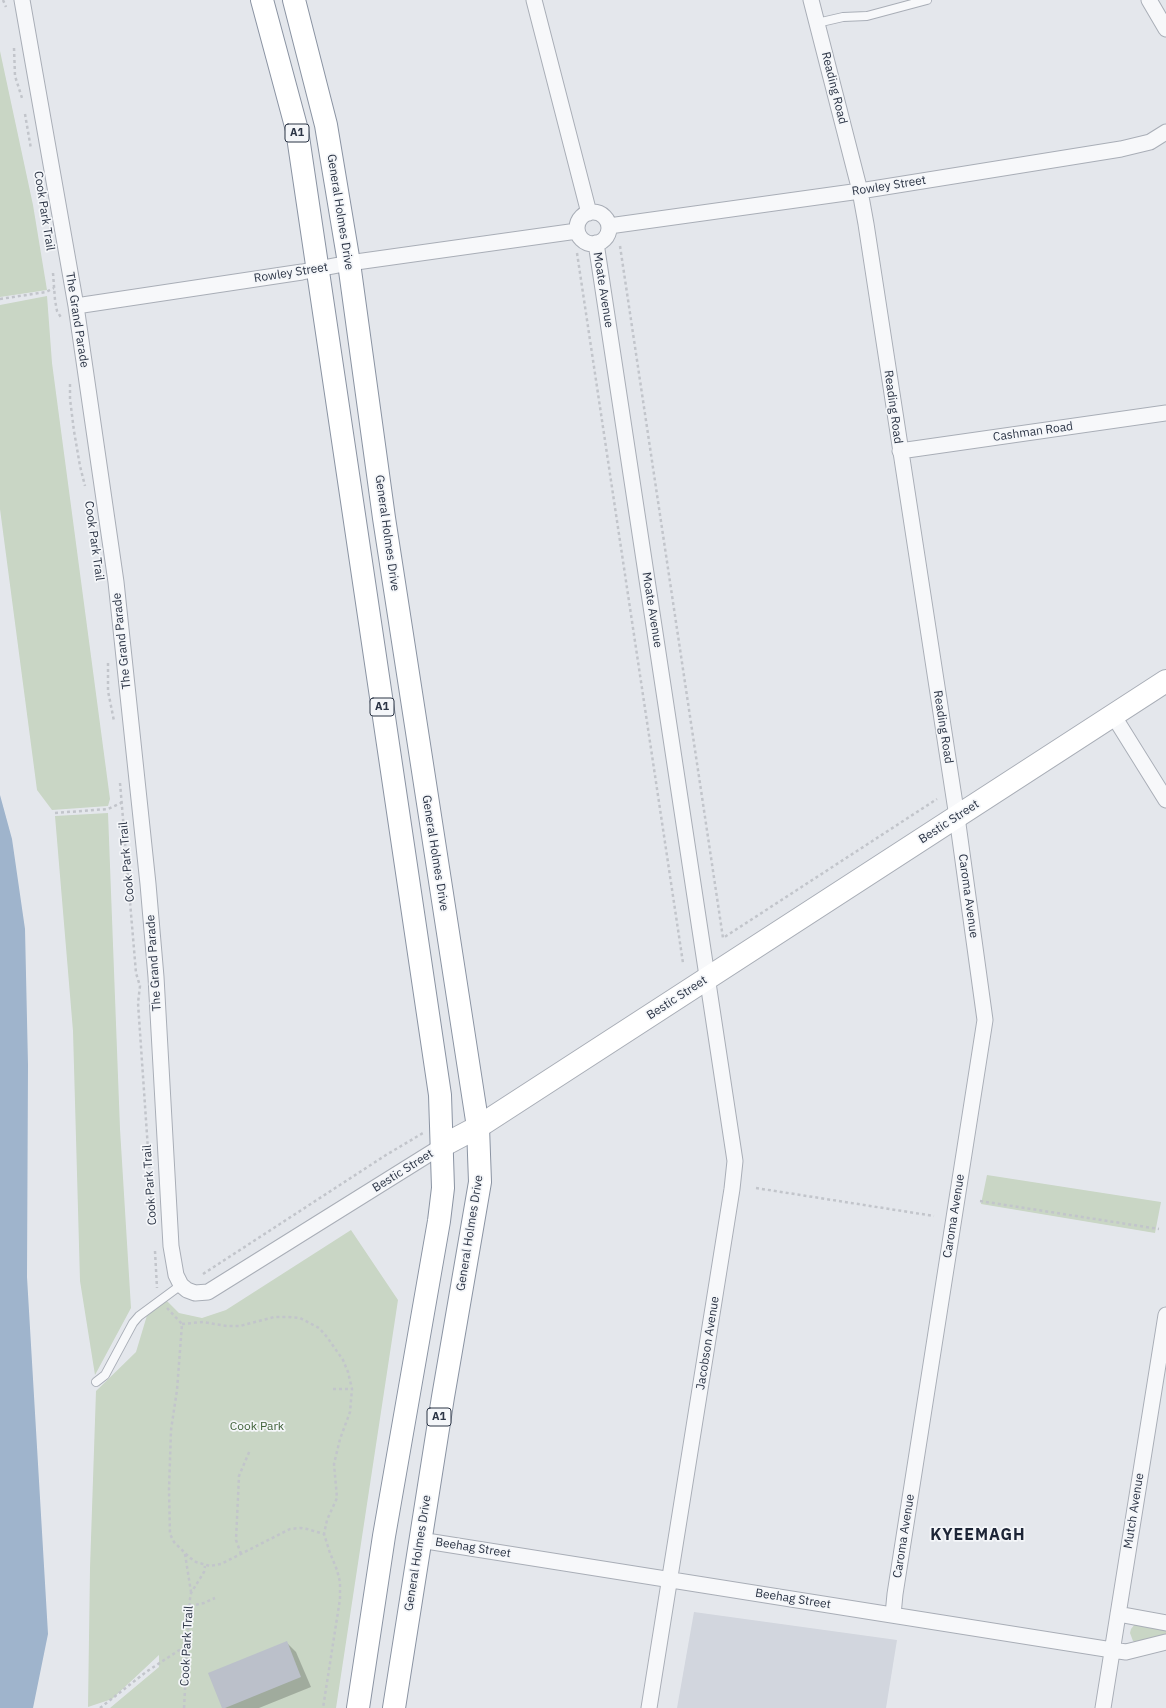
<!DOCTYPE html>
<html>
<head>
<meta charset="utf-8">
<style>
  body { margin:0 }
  canvas { display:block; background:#e4e7ec }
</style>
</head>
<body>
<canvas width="1166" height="1708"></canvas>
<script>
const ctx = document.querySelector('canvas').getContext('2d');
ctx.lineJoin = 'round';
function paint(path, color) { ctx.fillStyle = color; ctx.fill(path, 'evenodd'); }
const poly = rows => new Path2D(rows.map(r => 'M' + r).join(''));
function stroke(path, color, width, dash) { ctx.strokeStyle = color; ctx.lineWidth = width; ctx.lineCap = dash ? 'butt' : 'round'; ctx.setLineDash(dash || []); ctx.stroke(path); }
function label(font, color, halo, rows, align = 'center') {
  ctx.font = font + ' "IBM Plex Sans",sans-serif'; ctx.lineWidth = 3.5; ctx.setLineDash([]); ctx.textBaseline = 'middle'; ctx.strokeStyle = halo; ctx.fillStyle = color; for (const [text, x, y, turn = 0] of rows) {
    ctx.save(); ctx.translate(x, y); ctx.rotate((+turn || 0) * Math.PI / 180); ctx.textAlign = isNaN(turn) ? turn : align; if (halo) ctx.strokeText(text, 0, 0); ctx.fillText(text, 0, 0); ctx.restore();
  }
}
const built = poly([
  [694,1612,897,1640,886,1708,677,1708]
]);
const green = poly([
  [0,51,33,205,47,290,0,297],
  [47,296,52,363,110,799,108,806,52,810,37,790,0,509,0,305],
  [108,813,120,1129,131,1308,95,1375,80,1281,73,1031,55,816],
  [987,1175,1161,1202,1155,1233,981,1204],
  [351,1230,398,1300,336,1708,110,1708,159,1667,159,1655,112,1699,88,1707,90,1568,96,1391,136,1352,148,1312,167,1301,179,1313,202,1318,226,1310],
  [1135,1624,1166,1628,1166,1637,1136,1642,1133,1641,1130,1633,1131,1629]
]);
const water = poly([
  [0,795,12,839,25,929,28,1065,27,1277,48,1634,33,1708,0,1708]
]);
const shadow = poly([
  [286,1642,296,1652,311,1687,259,1708,223,1708]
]);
const building = poly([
  [287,1641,301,1677,225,1708,222,1708,208,1673]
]);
const path = poly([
  [3,0,6,7],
  [14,48,15,76,22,98],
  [25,114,31,149],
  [620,246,723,938,937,799],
  [577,253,683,963],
  [53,273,55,300,57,311,62,319],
  [0,299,46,292,54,288],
  [70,384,70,399,74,431,80,466,85,486],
  [108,663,108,691,114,721],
  [120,783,136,973,140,986,138,1003,152,1208],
  [55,813,108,809,121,803],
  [756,1188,934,1216],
  [980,1201,1159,1229],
  [155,1251,157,1288],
  [203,1274,386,1155,423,1133],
  [167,1308,182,1324,177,1390,171,1430,169,1490,170,1534,174,1542,189,1557,196,1562,210,1566,221,1564,290,1529,300,1528,307,1529,324,1534,330,1553,337,1570,340,1582,340,1599,323,1708],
  [182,1324,203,1322,227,1326,240,1326,274,1317,287,1317,300,1318,319,1328,327,1337,343,1360,348,1372,352,1389,350,1412,340,1439,334,1464,337,1498,327,1520,324,1534],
  [333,1389,352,1389],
  [185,1554,191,1592],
  [241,1554,236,1540,239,1476,250,1450],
  [190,1606,204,1603,215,1598],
  [100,1708,146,1672,187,1645],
  [184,1708,190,1599,191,1593,204,1572,205,1566]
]);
const lane = poly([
  [817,23,843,17,867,16,927,0],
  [96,1382,105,1375,133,1323,139,1316,181,1285]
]);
const street = poly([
  [22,0,76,306,116,582,148,884,156,977,171,1246,176,1275,181,1285,187,1290,195,1293,208,1292,442,1146],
  [534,0,589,213],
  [811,0,860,191,866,224,957,817,985,1020,895,1594,893,1615],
  [1149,0,1166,29],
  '577 228a16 16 0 1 1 32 0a16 16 0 1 1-32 0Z',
  [609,226,860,191,1121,149,1150,142,1166,132],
  [596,243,735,1161,732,1189,649,1708],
  [76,306,302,272,349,263,577,231],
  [900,451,1166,413],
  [1113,715,1166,800],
  [420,1540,1112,1650,1126,1652,1166,1642],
  [1118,1614,1166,1623],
  [1103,1708,1166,1315]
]);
const secondary = poly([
  [442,1146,478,1127,1166,681]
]);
const highway = poly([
  [262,0,297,130,440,1095,443,1188,439,1221,384,1536,358,1708],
  [294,0,326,125,349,263,384,518,478,1127,480,1182,443,1397,394,1708]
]);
const shields = [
  [297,133,24],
  [382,707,24],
  [439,1417,24]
];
const shieldNames = [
  ["A1",297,133],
  ["A1",382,707],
  ["A1",439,1417]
];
const streetNames = [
  ["Reading Road",834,88,76],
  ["Rowley Street",889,186,-9],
  ["Cook Park Trail",44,211,81],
  ["General Holmes Drive",340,212,81],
  ["Rowley Street",291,273,-9],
  ["Moate Avenue",603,290,81],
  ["The Grand Parade",77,320,81],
  ["Reading Road",893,407,82],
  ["Cashman Road",1033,432,-8],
  ["General Holmes Drive",387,533,82],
  ["Cook Park Trail",94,541,82],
  ["Moate Avenue",652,610,81],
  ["The Grand Parade",122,641,-96],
  ["Reading Road",943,727,81],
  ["Bestic Street",949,822,-33],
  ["General Holmes Drive",435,853,81],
  ["Cook Park Trail",127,862,-95],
  ["Caroma Avenue",968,896,82],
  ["The Grand Parade",154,963,-94],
  ["Bestic Street",677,998,-33],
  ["Bestic Street",403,1171,-32],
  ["Cook Park Trail",150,1185,-94],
  ["Caroma Avenue",954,1216,-81],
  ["General Holmes Drive",470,1233,-81],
  ["Jacobson Avenue",708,1343,-81],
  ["Mutch Avenue",1134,1511,-81],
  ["Caroma Avenue",904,1536,-81],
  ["Beehag Street",473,1548,9],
  ["General Holmes Drive",418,1553,-81],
  ["Beehag Street",793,1599,9],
  ["Cook Park Trail",187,1646,-87]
];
const parkNames = [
  ["Cook Park",257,1427]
];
const districtNames = [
  ["KYEEMAGH",978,1535]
];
paint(built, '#d2d6de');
paint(green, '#c9d6c5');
paint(water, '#9fb4cc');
paint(shadow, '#0003');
paint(building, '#bbc0ca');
stroke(lane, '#a9aeb7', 10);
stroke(street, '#a9aeb7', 17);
stroke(secondary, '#a9aeb7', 24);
stroke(highway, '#8b94a3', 24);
stroke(path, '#c2c5cb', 2.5, [3, 3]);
stroke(lane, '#f7f8fa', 8);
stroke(street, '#f7f8fa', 15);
stroke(secondary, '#fff', 22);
stroke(highway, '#fff', 22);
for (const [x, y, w] of shields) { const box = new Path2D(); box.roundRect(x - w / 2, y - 9, w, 18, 3); ctx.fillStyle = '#f4f6f9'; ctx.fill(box); stroke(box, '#2b3445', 1); }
label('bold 11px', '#2b3445', null, shieldNames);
label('12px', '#2b3445', '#f4f6f9', streetNames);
label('12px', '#3f6138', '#f4f6f9', parkNames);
ctx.letterSpacing = '1px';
label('bold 16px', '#1d2536', '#f4f6f9', districtNames);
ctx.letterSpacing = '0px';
</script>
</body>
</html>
